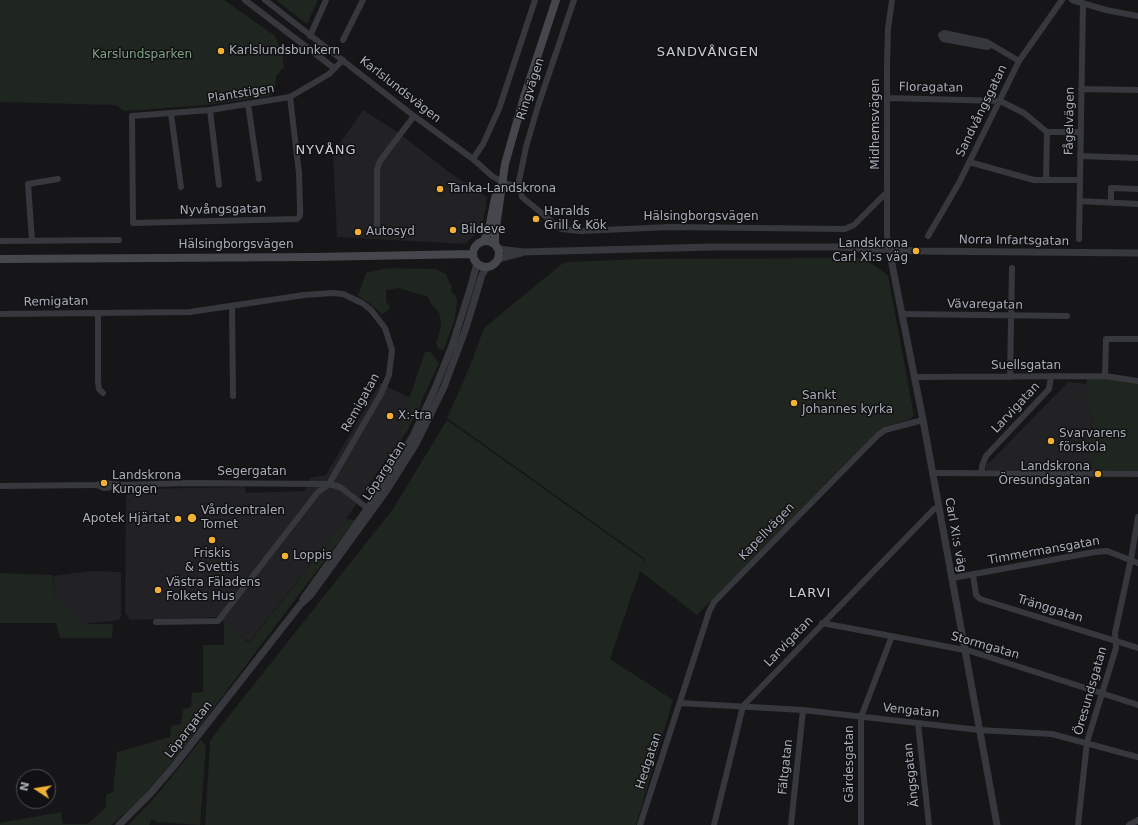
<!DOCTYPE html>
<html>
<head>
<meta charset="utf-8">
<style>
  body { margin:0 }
  #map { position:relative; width:1138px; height:825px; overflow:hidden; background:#161618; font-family:"DejaVu Sans",sans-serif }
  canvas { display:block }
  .north { position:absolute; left:16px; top:769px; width:40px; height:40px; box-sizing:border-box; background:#111113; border:1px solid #4d4f55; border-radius:50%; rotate:282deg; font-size:11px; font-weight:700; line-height:16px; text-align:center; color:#a8adb8 }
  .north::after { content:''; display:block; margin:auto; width:14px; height:18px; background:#f2b134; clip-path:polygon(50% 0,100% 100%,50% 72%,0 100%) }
</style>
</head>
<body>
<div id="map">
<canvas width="1138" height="825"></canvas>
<div class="north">N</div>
</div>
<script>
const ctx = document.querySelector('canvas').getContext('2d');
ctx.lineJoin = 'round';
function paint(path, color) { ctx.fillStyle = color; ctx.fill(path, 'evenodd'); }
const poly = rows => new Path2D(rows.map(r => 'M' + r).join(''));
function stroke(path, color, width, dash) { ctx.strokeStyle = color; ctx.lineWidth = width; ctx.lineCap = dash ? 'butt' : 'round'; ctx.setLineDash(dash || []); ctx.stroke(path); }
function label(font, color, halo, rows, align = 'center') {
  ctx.font = font + ' "DejaVu Sans",sans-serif'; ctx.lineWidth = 3; ctx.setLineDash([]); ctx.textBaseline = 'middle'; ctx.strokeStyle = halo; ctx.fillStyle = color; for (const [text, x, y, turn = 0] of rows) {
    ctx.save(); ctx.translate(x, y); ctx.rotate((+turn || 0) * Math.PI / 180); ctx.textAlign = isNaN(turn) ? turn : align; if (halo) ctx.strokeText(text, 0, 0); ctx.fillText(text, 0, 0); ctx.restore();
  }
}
const built = poly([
  [363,110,396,131,449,172,487,197,483,223,479,231,465,244,337,237,333,153],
  [1068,382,1087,384,1086,401,1093,421,1092,466,987,471,984,465,990,462],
  [380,383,422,404,399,444,389,455,346,519,249,642,216,617,130,620,125,612,126,492,138,489,245,487,246,493,305,491,310,478,326,475],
  [90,571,121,572,121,617,119,620,83,624,55,597,53,576]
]);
const green = poly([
  [0,0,224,0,274,35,282,52,284,67,276,76,275,91,270,96,206,105,124,111,116,105,0,102],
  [276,0,318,0,307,24],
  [863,258,888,275,914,416,908,420,886,426,876,433,697,615,640,571,610,659,673,700,636,825,205,825,210,741,221,726,393,509,447,420,644,560,641,570,645,559,447,418,470,366,484,328,563,263,568,262,639,259],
  [388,268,436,269,446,274,449,282,452,286,451,290,452,293,456,296,457,301,455,319,444,349,440,350,436,344,441,326,439,312,431,304,428,297,399,288,386,290,386,301,390,307,388,311,382,314,369,303,358,296,366,273],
  [425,352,431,352,439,363,417,411,406,433,403,435,399,432,411,405,408,402],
  [1087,376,1138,381,1138,474,1091,474,1093,421,1086,401],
  [346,519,355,520,179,754,139,801,111,825,0,825,0,823,61,812,63,824,88,824,106,807,106,795,113,792,117,752,170,737,171,726,181,724,183,709,191,707,192,693,203,692,203,645,224,645,224,622,249,643],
  [0,573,52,575,55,597,83,624,113,624,112,638,60,638,56,623,0,623],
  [201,740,206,746,200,825,157,822,152,819,149,825,128,825,156,796]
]);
const minor = poly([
  [245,0,334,68],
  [265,0,414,116,473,159,492,176,502,182,520,188],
  [574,0,538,106,526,147,519,181,522,197,561,229,581,231,670,227,845,229,854,225,887,192],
  [1072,0,1106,10,1138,16],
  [310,36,326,0],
  [343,40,363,0],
  [991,45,987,47,943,39,941,35,944,33,987,42,1019,61],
  [1081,89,1138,90],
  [290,97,299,173,300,208,300,216,297,219,133,223,132,116,210,110,290,97,329,74,343,60],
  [887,98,1000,101,1024,113,1047,132,1080,132],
  [248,104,259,179],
  [210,110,219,185],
  [171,114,181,187],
  [1080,156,1138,158],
  [473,159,483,144,499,109,535,0],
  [969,162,1034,180,1080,180],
  [1046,180,1047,132],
  [1080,201,1138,204],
  [1111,202,1111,188,1138,189],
  [377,230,377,170,380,161,414,116],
  [928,236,959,183,1019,61,1062,0],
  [1079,239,1083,3],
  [0,241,119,240],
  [32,241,28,184,58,179],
  [889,249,887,235,887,63,888,29,892,0],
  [232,306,233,396],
  [98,313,98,382,99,389,103,393],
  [0,314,190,312,304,295,333,293,343,294,362,303,371,310,385,328,392,350,389,375,381,394,329,484,318,492,218,621,156,622],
  [902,314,1067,316],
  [1105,376,1106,339,1138,339],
  [914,377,1105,376,1138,381],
  [1010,377,1012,268],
  [933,473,1138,474],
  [982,473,982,466,986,456,1049,389,1051,377],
  [97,485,104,488,120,486],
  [0,486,96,485,104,483,122,485,188,483,329,484,340,487,371,511],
  [973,575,976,595,980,599,1138,648],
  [952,578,1095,552,1107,551,1138,563],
  [822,623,970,651,1138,705],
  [680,703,803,710,979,730,1052,734,1138,757],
  [918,723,929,825],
  [640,825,709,612,714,602,878,435,885,430,923,420],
  [714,825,743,706,934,509,939,508],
  [791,825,803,710],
  [861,825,861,717,892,636],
  [1078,825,1087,742,1116,648,1115,633,1131,559,1138,517],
  [1129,825,1138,820]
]);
const tertiary = poly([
  [499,249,523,252,712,247,838,247,916,251,1138,253],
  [889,249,923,420,997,825],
  [498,259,521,253],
  [303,599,377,495,413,436,436,386,453,343,471,286,477,263],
  [119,825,150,794,174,766,300,605,310,596,387,490,416,444,444,387,466,328,482,275,487,267]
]);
const secondary = poly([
  [484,240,488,233,495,198,500,187],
  '473 254a13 13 0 1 1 26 0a13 13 0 1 1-26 0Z',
  [495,244,495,234,505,164,524,97,556,0],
  [0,259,314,257,473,254]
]);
const markers = [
  [221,51,4,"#f2b134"],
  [440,189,4,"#f2b134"],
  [536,219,4,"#f2b134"],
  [453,230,4,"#f2b134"],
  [358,232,4,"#f2b134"],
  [916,251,4,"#f2b134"],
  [794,403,4,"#f2b134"],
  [390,416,4,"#f2b134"],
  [1051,441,4,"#f2b134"],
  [1098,474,4,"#f2b134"],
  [104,483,4,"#f2b134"],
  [192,518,5,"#f2b134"],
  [178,519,4,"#f2b134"],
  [212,540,4,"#f2b134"],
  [285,556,4,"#f2b134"],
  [158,590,4,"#f2b134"]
];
const poiNames = [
  ["Karlslundsbunkern",229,51],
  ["Tanka-Landskrona",448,189],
  ["Haralds",544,212],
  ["Grill & Kök",544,226],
  ["Bildeve",461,230],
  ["Autosyd",366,232],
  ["Landskrona",908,244,"right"],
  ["Carl XI:s väg",908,258,"right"],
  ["Sankt",802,396],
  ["Johannes kyrka",802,410],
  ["X:-tra",398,416],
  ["Svarvarens",1059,434],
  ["förskola",1059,448],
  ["Landskrona",1090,467,"right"],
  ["Öresundsgatan",1090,481,"right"],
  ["Landskrona",112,476],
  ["Kungen",112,490],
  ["Vårdcentralen",201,511],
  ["Tornet",201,525],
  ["Apotek Hjärtat",170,519,"right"],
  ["Friskis",212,554,"center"],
  ["& Svettis",212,568,"center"],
  ["Loppis",293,556],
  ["Västra Fäladens",166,583],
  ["Folkets Hus",166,597]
];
const parkNames = [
  ["Karslundsparken",142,55]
];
const streetNames = [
  ["Floragatan",931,88,1],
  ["Ringvägen",531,89,-72],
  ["Karlslundsvägen",400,90,38],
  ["Plantstigen",241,94,-9],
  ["Sandvångsgatan",982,111,-64],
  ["Fågelvägen",1070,121,-89],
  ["Midhemsvägen",876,124,-90],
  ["Nyvångsgatan",223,210,-1],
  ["Hälsingborgsvägen",701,217],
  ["Norra Infartsgatan",1014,241,1],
  ["Hälsingborgsvägen",236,245],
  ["Remigatan",56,302,-1],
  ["Vävaregatan",985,305,1],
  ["Suellsgatan",1026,366],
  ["Remigatan",361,403,-61],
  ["Larvigatan",1016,408,-47],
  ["Löpargatan",385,471,-57],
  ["Segergatan",252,472],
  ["Kapellvägen",767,532,-46],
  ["Carl XI:s väg",955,535,80],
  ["Timmermansgatan",1044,551,-10],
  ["Tränggatan",1050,609,17],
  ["Larvigatan",789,642,-46],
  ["Stormgatan",985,646,16],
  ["Öresundsgatan",1091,691,-74],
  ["Vengatan",911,711,6],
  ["Löpargatan",189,730,-52],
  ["Hedgatan",649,761,-72],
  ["Gärdesgatan",850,764,-90],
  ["Fältgatan",786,767,-84],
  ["Ängsgatan",912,775,-96]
];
const neighbourhoodNames = [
  ["SANDVÅNGEN",708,53],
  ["NYVÅNG",326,151],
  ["LARVI",810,594]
];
paint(built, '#222225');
paint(green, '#1e261f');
stroke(minor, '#37383d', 6);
stroke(tertiary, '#37383d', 7);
stroke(secondary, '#45474d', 8);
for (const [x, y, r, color] of markers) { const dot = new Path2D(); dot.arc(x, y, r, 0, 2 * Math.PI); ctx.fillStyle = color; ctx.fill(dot); stroke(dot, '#111113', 1.5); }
label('12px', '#a8adb8', '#111113', poiNames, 'left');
label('12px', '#7fa381', '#111113', parkNames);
label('12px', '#a8adb8', '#111113', streetNames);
ctx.letterSpacing = '1px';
label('13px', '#c9ccd4', '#111113', neighbourhoodNames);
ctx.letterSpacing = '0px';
</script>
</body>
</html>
